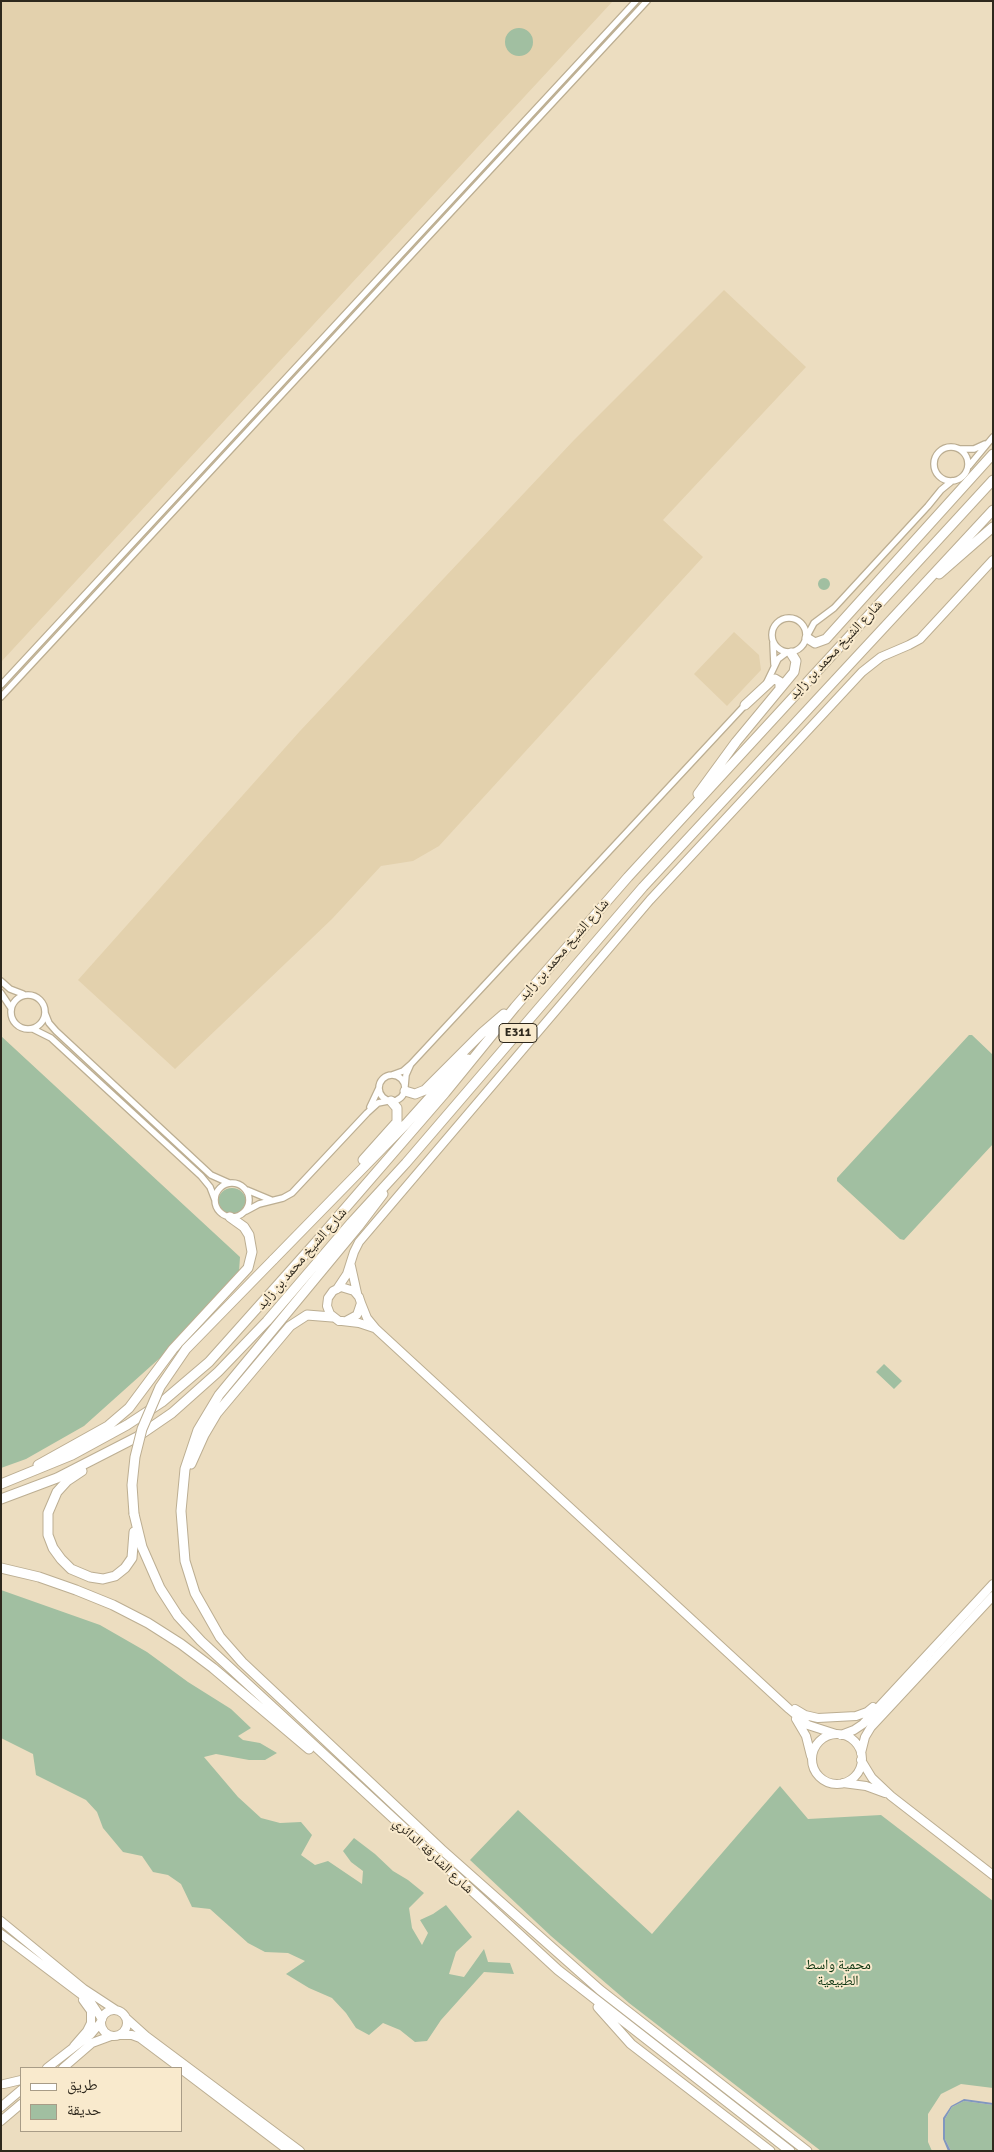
<!DOCTYPE html>
<html>
<head>
<meta charset="utf-8">
<style>
  body { margin:0 }
  #map { position:relative; width:994px; height:2152px; overflow:hidden; background:#ecddc0; font-family:Signika,"Noto Naskh Arabic",sans-serif }
  canvas { display:block }
  .frame { position:absolute; inset:0; border:2px solid #2e281d; pointer-events:none }
  .legend { position:absolute; left:20px; top:2067px; width:162px; height:65px; box-sizing:border-box; background:#f9eacd; border:1px solid #a89c87; margin:0; padding:6px 9px; list-style:none; font-size:15px; color:#2e281d }
  .legend li { display:flex; align-items:center; gap:10px; height:25px }
  .legend b { width:25px; border:1px solid #a89c87 }
</style>
</head>
<body>
<div id="map">
<canvas width="994" height="2152"></canvas>
<div class="frame"></div>
<ul class="legend">
<li><b style="height:6px;background:#fff"></b>طريق</li>
<li><b style="height:14px;background:#a1bfa1"></b>حديقة</li>
</ul>
</div>
<script>
const ctx = document.querySelector('canvas').getContext('2d');
ctx.lineJoin = 'round';
function paint(path, color) { ctx.fillStyle = color; ctx.fill(path, 'evenodd'); }
const poly = rows => new Path2D(rows.map(r => 'M' + r).join(''));
function stroke(path, color, width, dash) { ctx.strokeStyle = color; ctx.lineWidth = width; ctx.lineCap = dash ? 'butt' : 'round'; ctx.setLineDash(dash || []); ctx.stroke(path); }
function label(font, color, halo, rows, align = 'center') {
  ctx.font = font + ' Signika,"Noto Naskh Arabic",sans-serif'; ctx.lineWidth = 4; ctx.setLineDash([]); ctx.textBaseline = 'middle'; ctx.strokeStyle = halo; ctx.fillStyle = color; for (const [text, x, y, turn = 0] of rows) {
    ctx.save(); ctx.translate(x, y); ctx.rotate((+turn || 0) * Math.PI / 180); ctx.textAlign = isNaN(turn) ? turn : align; if (halo) ctx.strokeText(text, 0, 0); ctx.fillText(text, 0, 0); ctx.restore();
  }
}
const built = poly([
  [1,1,613,1,1,662],
  [724,290,806,367,663,520,703,557,439,846,413,861,381,866,332,919,175,1069,78,980,300,731,574,440],
  [734,632,759,655,761,670,727,706,694,674]
]);
const green = poly([
  '505 42a14 14 0 1 1 28 0a14 14 0 1 1-28 0Z',
  '818 584a6 6 0 1 1 12 0a6 6 0 1 1-12 0Z',
  [969,1035,972,1035,993,1055,993,1144,904,1240,900,1239,837,1181,837,1178],
  [1,1036,240,1257,239,1272,161,1357,84,1426,26,1459,1,1468],
  '218 1202a14 14 0 1 1 28 0a14 14 0 1 1-28 0Z',
  [884,1364,902,1381,894,1389,876,1372],
  [1,1590,100,1625,147,1652,188,1682,231,1709,251,1728,238,1736,243,1740,260,1743,277,1753,265,1760,249,1760,216,1754,204,1757,238,1797,261,1818,280,1823,301,1822,312,1835,301,1855,315,1865,328,1861,362,1884,363,1871,351,1862,343,1851,354,1838,375,1854,393,1871,408,1880,424,1893,409,1908,412,1928,422,1945,428,1933,420,1920,433,1914,446,1905,472,1937,456,1952,449,1974,464,1977,484,1949,488,1962,510,1963,514,1974,484,1972,441,2020,427,2041,415,2042,400,2030,383,2023,369,2035,356,2028,346,2013,332,1998,309,1988,286,1974,305,1961,288,1953,265,1952,248,1943,210,1909,192,1907,181,1884,168,1875,153,1872,142,1856,123,1852,103,1828,97,1812,86,1800,36,1775,33,1754,1,1738],
  [780,1786,808,1819,881,1815,993,1901,993,2088,961,2084,941,2094,928,2114,928,2142,932,2151,821,2151,629,2003,551,1936,470,1860,518,1810,652,1934],
  [964,2101,993,2105,993,2151,951,2151,945,2139,945,2119,952,2107]
]);
const water = poly([
  [964,2099,993,2103,993,2105,964,2101,952,2107,945,2119,945,2139,951,2151,948,2151,943,2139,943,2118,951,2106]
]);
const minor = poly([
  '934 464a17 17 0 1 1 34 0a17 17 0 1 1-34 0Z',
  [960,449,974,449,985,444],
  [969,466,993,437],
  '772 635a17 17 0 1 1 34 0a17 17 0 1 1-34 0Z',
  [807,636,814,623,834,608,928,506,941,490,952,481],
  [773,643,774,664],
  [767,682,778,659,786,653],
  [1,685,636,1],
  [1,697,647,1],
  [1,981,10,989,23,994],
  [1,993,11,1008],
  '11 1012a17 17 0 1 1 34 0a17 17 0 1 1-34 0Z',
  [45,1013,49,1023,56,1031,211,1175,229,1183],
  [33,1029,51,1038,201,1176,210,1187,215,1200],
  '379 1088a13 13 0 1 1 26 0a13 13 0 1 1-26 0Z',
  [392,1075,403,1071,411,1064,747,703],
  [405,1086,406,1075,410,1066],
  [370,1107,379,1088],
  '215 1200a17 17 0 1 1 34 0a17 17 0 1 1-34 0Z',
  [247,1190,271,1200],
  [246,1211,259,1204,283,1198,292,1193,367,1113,378,1103,388,1101]
]);
const major = poly([
  [351,1266,357,1293],
  [337,1289,347,1274,354,1252,359,1242,650,900,862,672,881,657,909,645,920,639,993,560],
  [361,1303,367,1318,376,1329,789,1709,808,1725,836,1734],
  [346,1321,357,1315,361,1303,359,1297,354,1291,341,1287,333,1291,328,1298,327,1306,330,1314,339,1321,342,1321,359,1323,374,1328],
  [795,1709,805,1715,818,1718,856,1716,867,1712,873,1707],
  [796,1719,806,1736,811,1756],
  '812 1759a25 25 0 1 1 50 0a25 25 0 1 1-50 0Z',
  [841,1735,854,1730,863,1724,993,1584],
  [861,1753,865,1737,871,1727,993,1596],
  [861,1760,872,1778,891,1796,993,1875],
  [843,1783,866,1786,885,1793],
  [1,1921,84,1989,116,2010],
  [1,1934,90,2001,102,2019],
  '101 2023a13 13 0 1 1 26 0a13 13 0 1 1-26 0Z',
  [126,2018,146,2036,300,2151],
  [121,2035,132,2035,140,2038,180,2068],
  [74,2046,87,2031,91,2023,91,2011,83,2000],
  [47,2068,91,2034,101,2022],
  [63,2068,92,2043,111,2036],
  [181,2069,289,2151],
  [4,2084,21,2080],
  [1,2107,21,2090],
  [1,2121,21,2104]
]);
const highway = poly([
  [939,574,993,527],
  [807,638,815,643,826,639,993,454],
  [745,705,772,680,775,679,780,682,780,688],
  [698,794,736,742,794,672,796,661,791,653],
  [405,1091,415,1094,425,1090,482,1033,504,1014],
  [363,1160,397,1122,397,1108,391,1101],
  [383,1194,358,1227,219,1395,198,1430,185,1469,181,1511,185,1561,195,1593,220,1637,242,1662,441,1849,600,1990,807,2151],
  [273,1260,406,1124,450,1075,468,1059],
  [191,1464,204,1435,217,1413,290,1326,307,1315,332,1317],
  [38,1465,108,1426,129,1408,173,1349,248,1268,252,1252,249,1235,244,1227,230,1217],
  [82,1471,67,1481,57,1492,48,1513,48,1535,53,1548,61,1559,71,1569,90,1577,103,1579,115,1576,125,1568,132,1558,134,1532],
  [1,1484,72,1455,127,1425,162,1402,209,1362,316,1242,445,1093,515,1007,628,877,993,480],
  [1,1499,57,1478,137,1437,172,1413,218,1372,267,1321,351,1223,406,1163,643,887,993,510],
  [134,1514,142,1547,160,1588,178,1616,201,1641,558,1970,790,2151],
  [1,1568,39,1577,76,1590,113,1605,148,1623,181,1644,213,1668,309,1749],
  [598,2007,631,2044,770,2151]
]);
const highwayBridge = poly([
  [134,1514,132,1485,135,1457,142,1429,160,1387,186,1349,273,1260]
]);
const shields = [
  [518,1033,38]
];
const shieldNames = [
  ["E311",518,1033]
];
const streetNames = [
  ["شارع الشيخ محمد بن زايد",836,650,-47],
  ["شارع الشيخ محمد بن زايد",564,950,-49],
  ["شارع الشيخ محمد بن زايد",302,1259,-49],
  ["شارع الشارقة الدائري",433,1856,43]
];
const parkNames = [
  ["محمية واسط",838,1965],
  ["الطبيعية",838,1981]
];
paint(built, '#e3d1ad');
paint(green, '#a1bfa1');
paint(water, '#8097bf');
stroke(minor, '#bcae92', 8);
stroke(major, '#bcae92', 10);
stroke(highway, '#bcae92', 11);
stroke(minor, '#fff', 5.5);
stroke(major, '#fff', 8);
stroke(highway, '#fff', 9);
stroke(highwayBridge, '#bcae92', 11, []);
stroke(highwayBridge, '#fff', 9);
for (const [x, y, w] of shields) { const box = new Path2D(); box.roundRect(x - w / 2, y - 9.5, w, 19, 4); ctx.fillStyle = '#f9eacd'; ctx.fill(box); stroke(box, '#2e281d', 1); }
label('bold 12px', '#2e281d', null, shieldNames);
label('14px', '#2e281d', '#f9eacd', streetNames);
label('14px', '#09320e', '#f9eacd', parkNames);
</script>
</body>
</html>
